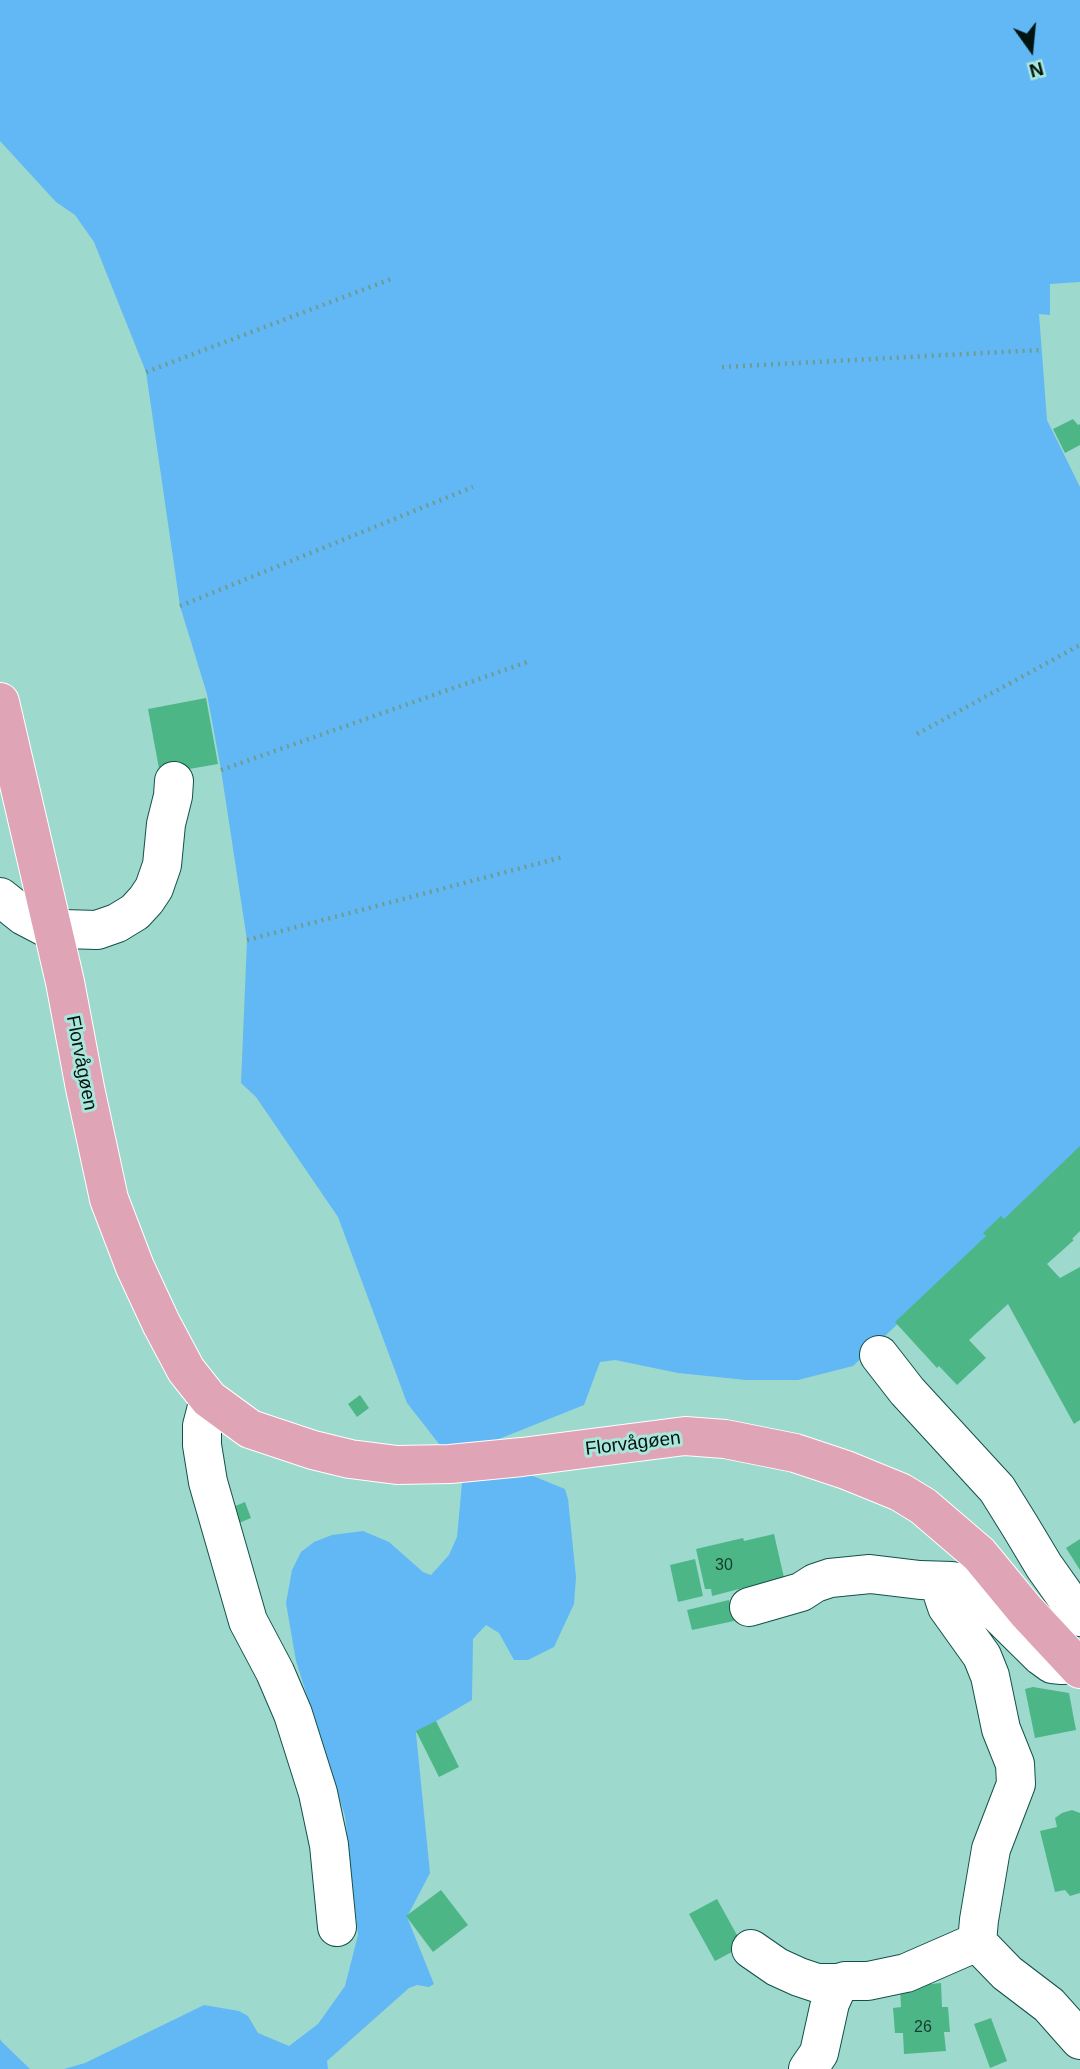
<!DOCTYPE html>
<html>
<head>
<meta charset="utf-8">
<style>
  body { margin:0 }
  #map { position:relative; width:1080px; height:2069px; overflow:hidden; background:#9ed9ce; font-family:Helvetica,sans-serif }
  canvas { display:block }
  .north { position:absolute; left:996px; top:14px; width:70px; height:70px; -webkit-text-stroke:5px #abe6db; paint-order:stroke; rotate:165deg; font-size:19px; font-weight:700; line-height:28px; text-align:center; color:#001411 }
  .north::after { content:''; display:block; margin:auto; width:24px; height:32px; background:#001411; clip-path:polygon(50% 0,100% 100%,50% 72%,0 100%) }
</style>
</head>
<body>
<div id="map">
<canvas width="1080" height="2069"></canvas>
<div class="north">N</div>
</div>
<script>
const ctx = document.querySelector('canvas').getContext('2d');
ctx.lineJoin = 'round';
function paint(path, color) { ctx.fillStyle = color; ctx.fill(path, 'evenodd'); }
const poly = rows => new Path2D(rows.map(r => 'M' + r).join(''));
function stroke(path, color, width, dash) { ctx.strokeStyle = color; ctx.lineWidth = width; ctx.lineCap = dash ? 'butt' : 'round'; ctx.setLineDash(dash || []); ctx.stroke(path); }
function label(font, color, halo, rows, align = 'center') {
  ctx.font = font + ' Helvetica,sans-serif'; ctx.lineWidth = 6; ctx.setLineDash([]); ctx.textBaseline = 'middle'; ctx.strokeStyle = halo; ctx.fillStyle = color; for (const [text, x, y, turn = 0] of rows) {
    ctx.save(); ctx.translate(x, y); ctx.rotate((+turn || 0) * Math.PI / 180); ctx.textAlign = isNaN(turn) ? turn : align; if (halo) ctx.strokeText(text, 0, 0); ctx.fillText(text, 0, 0); ctx.restore();
  }
}
const water = poly([
  [0,0,1080,0,1080,282,1050,284,1050,315,1039,314,1047,420,1080,487,1080,1152,853,1366,798,1380,746,1380,678,1373,615,1360,600,1362,584,1405,494,1441,528,1474,565,1489,568,1499,576,1577,574,1604,554,1647,528,1660,514,1660,499,1633,486,1625,473,1639,472,1700,416,1733,430,1873,407,1917,434,1984,429,1987,417,1985,409,1988,327,2061,328,2069,64,2069,85,2063,204,2005,239,2011,248,2016,258,2033,289,2046,318,2024,345,1986,358,1935,345,1816,296,1661,286,1603,292,1570,301,1552,314,1542,332,1535,363,1531,389,1542,423,1572,431,1575,449,1555,457,1537,462,1483,443,1449,407,1403,338,1217,256,1097,241,1083,247,940,221,770,207,694,180,606,146,372,94,242,75,215,56,202,0,141],
  [0,2039,2,2042,30,2069,0,2069]
]);
const building = poly([
  [1073,419,1078,425,1080,424,1080,445,1065,453,1053,429],
  [206,698,218,764,160,774,148,709],
  [1080,1146,1080,1231,1072,1239,1074,1240,1047,1264,1060,1278,1080,1267,1080,1420,1074,1424,1008,1304,969,1340,986,1358,957,1385,939,1366,937,1368,895,1322,986,1236,983,1233,1001,1216,1004,1219],
  [360,1395,369,1408,357,1417,348,1404],
  [245,1502,251,1518,215,1533,233,1507],
  [774,1534,785,1582,748,1591,747,1587,712,1596,711,1589,705,1589,696,1549,743,1538,744,1541],
  [1080,1539,1080,1570,1066,1548],
  [695,1559,703,1596,678,1602,670,1565],
  [729,1600,734,1621,692,1630,687,1610],
  [1033,1687,1069,1693,1076,1730,1035,1738,1025,1689],
  [436,1721,459,1767,439,1777,416,1731],
  [1072,1810,1080,1813,1080,1893,1070,1896,1065,1890,1055,1892,1040,1831,1057,1827,1055,1818,1062,1813],
  [441,1890,468,1925,433,1952,406,1916],
  [717,1899,743,1946,715,1961,689,1914],
  [941,1983,942,2007,948,2007,950,2032,944,2032,946,2051,904,2054,903,2033,895,2033,893,2008,901,2007,900,1987],
  [991,2018,1007,2061,990,2068,974,2024]
]);
const path = poly([
  [722,367,1041,350],
  [146,372,394,278],
  [180,606,473,487],
  [917,734,1080,645],
  [221,770,530,661],
  [247,940,563,857]
]);
const minor = poly([
  [0,897,24,916,45,927],
  [63,929,97,930,117,923,135,912,146,900,154,888,162,865,166,824,173,796,174,781],
  [879,1355,907,1391,997,1489,1020,1526,1044,1566,1080,1617],
  [209,1399,202,1426,202,1445,208,1482,248,1621,275,1672,293,1714,318,1793,329,1845,337,1927],
  [952,1581,942,1587,942,1592,947,1607,982,1656,990,1676,1001,1729,1015,1764,1016,1784,991,1849,979,1920,977,1942,1007,1973,1049,2005,1080,2040],
  [749,1607,801,1592,815,1583,830,1578,870,1574,920,1580,952,1581,969,1585,1041,1656,1052,1664,1062,1665,1076,1664],
  [751,1949,777,1967,799,1977,817,1983,839,1983,845,1981,868,1981,906,1973,977,1942],
  [808,2069,819,2053,830,2003,839,1983]
]);
const major = poly([
  [0,702,65,982,85,1088,109,1199,135,1267,161,1323,186,1370,209,1399,250,1429,313,1450,350,1459,397,1465,450,1464,522,1457,685,1436,725,1439,795,1453,846,1470,900,1492,923,1506,979,1554,1026,1611,1080,1669]
]);
const numberNames = [
  ["30",724,1566],
  ["26",923,2028]
];
const streetNames = [
  ["Florvågøen",81,1063,79],
  ["Florvågøen",633,1444,-7]
];
paint(water, '#62b8f4');
paint(building, '#4db687');
stroke(minor, '#135148', 40);
stroke(major, '#fff', 40);
stroke(path, '#6d9c93', 4.5, [2, 5]);
stroke(minor, '#fff', 38);
stroke(major, '#e0a4b7', 38);
label('16px', '#133c2e', null, numberNames);
label('19px', '#001411', '#abe6db', streetNames);
</script>
</body>
</html>
